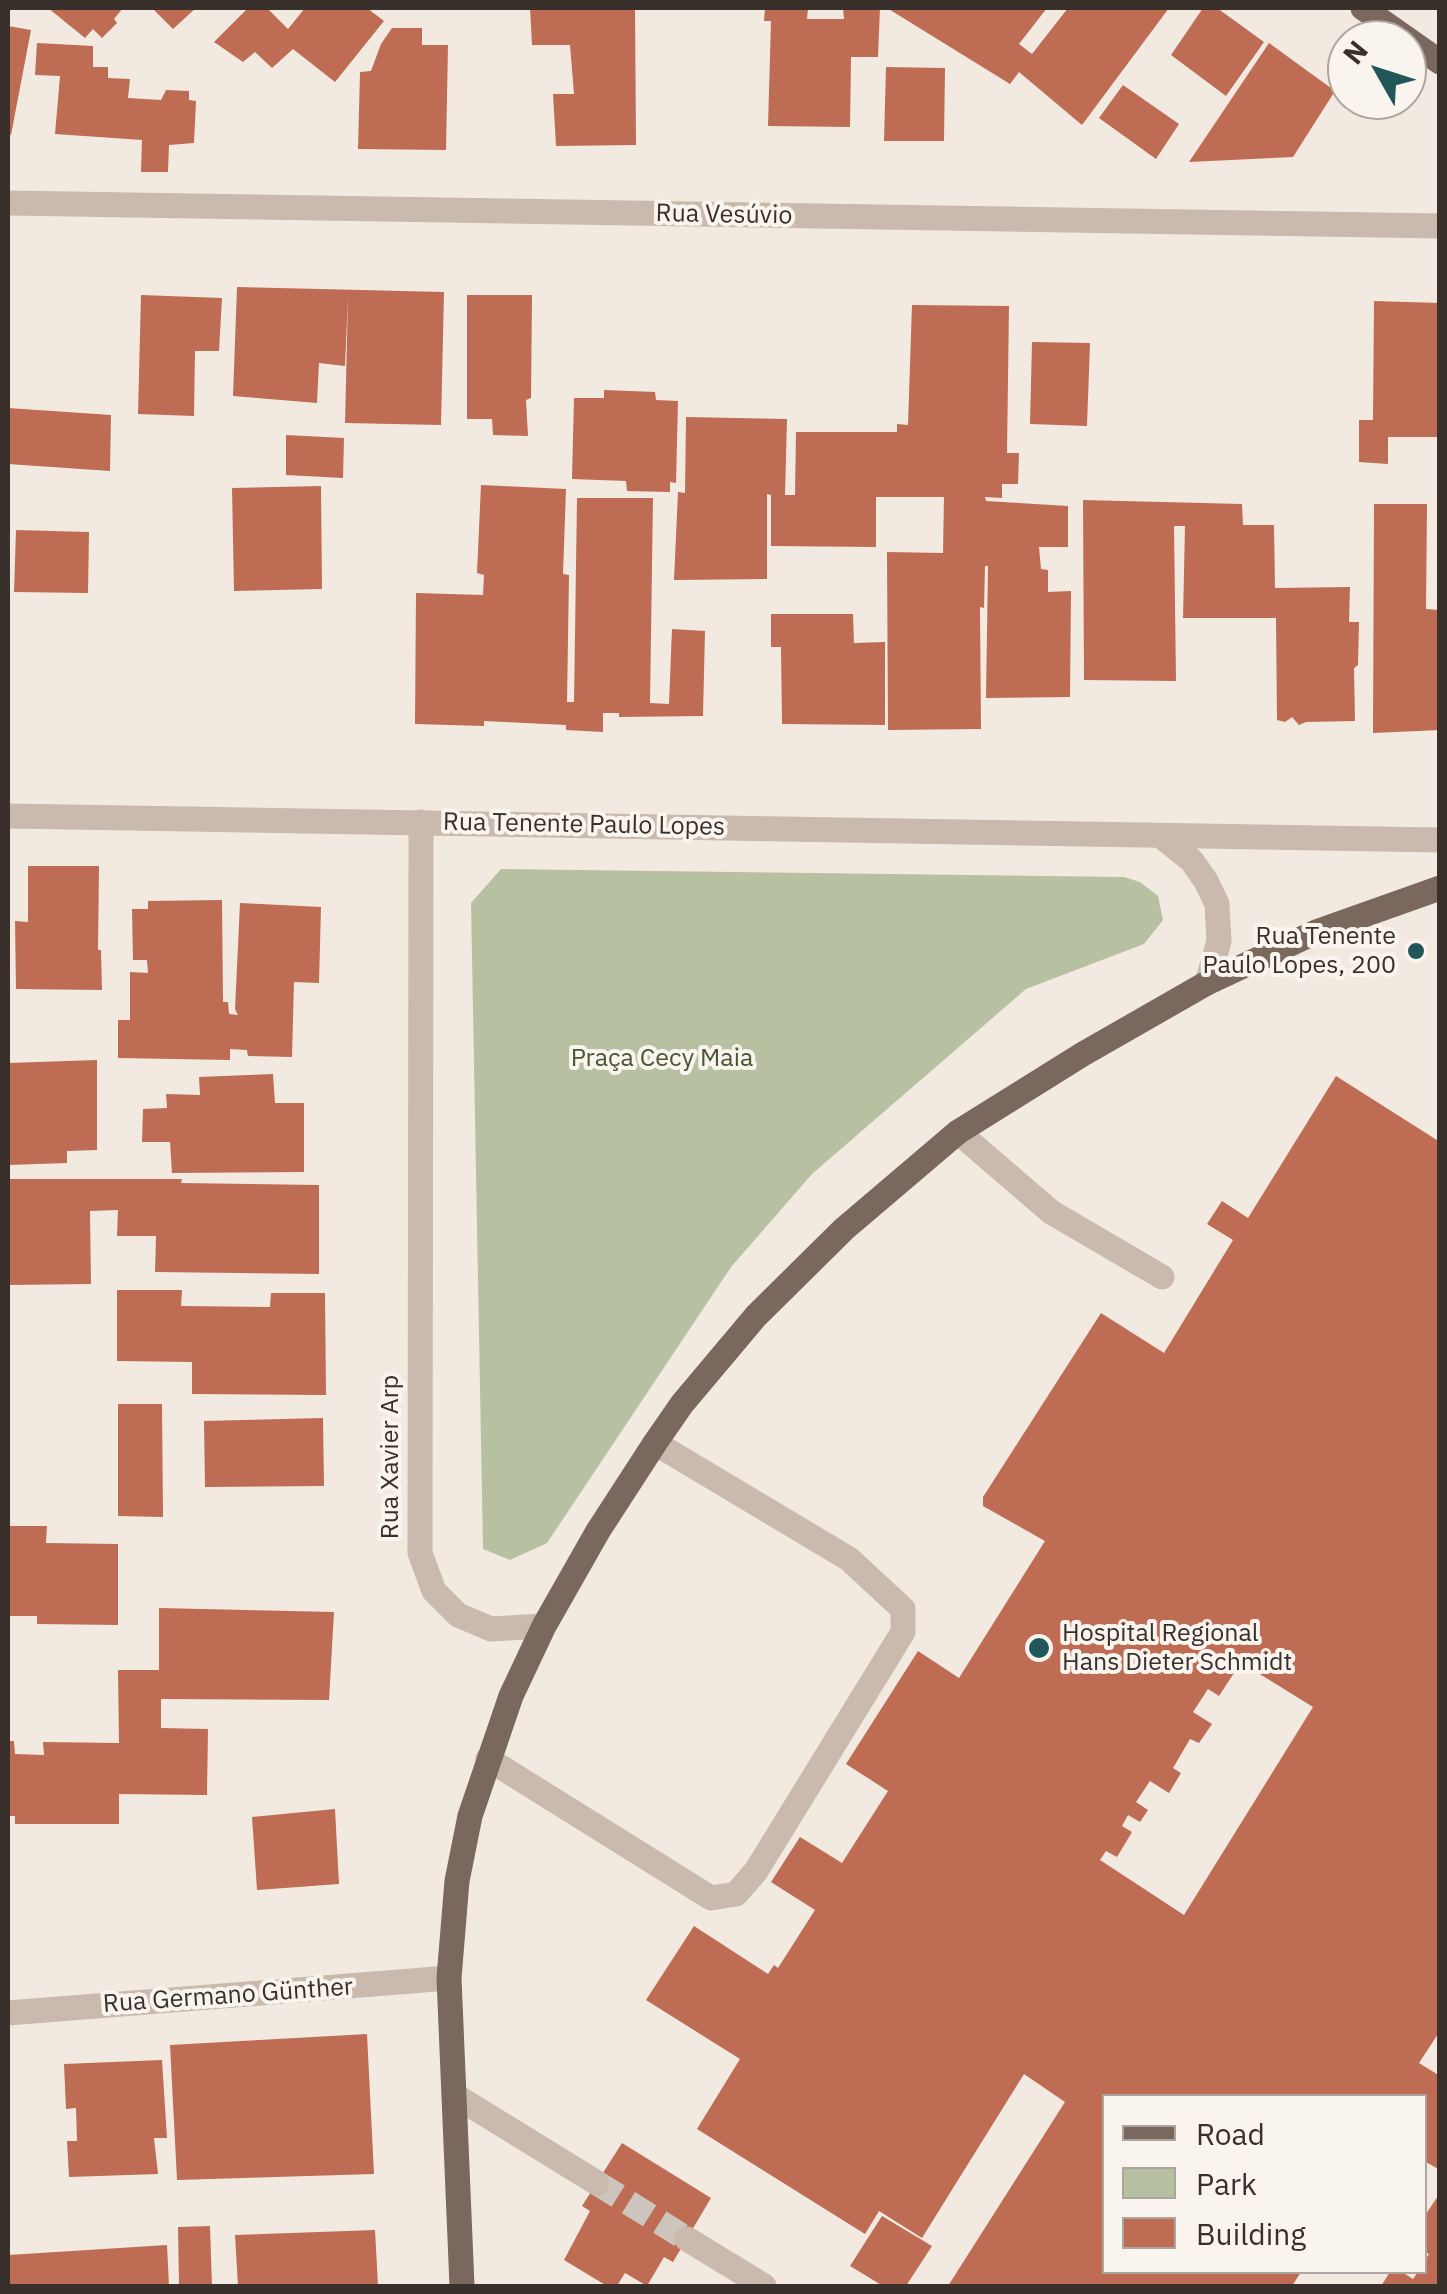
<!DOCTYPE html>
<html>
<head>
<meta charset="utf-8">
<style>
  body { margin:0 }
  #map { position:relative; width:1447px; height:2294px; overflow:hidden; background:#f2eae1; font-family:"IBM Plex Sans",sans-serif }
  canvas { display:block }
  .frame { position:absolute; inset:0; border:10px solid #39302c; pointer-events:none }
  .legend { position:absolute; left:1102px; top:2094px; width:325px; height:180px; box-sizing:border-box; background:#faf4ee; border:2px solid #ada6a0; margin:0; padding:12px 18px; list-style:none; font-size:30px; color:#39302c }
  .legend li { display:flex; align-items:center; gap:20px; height:50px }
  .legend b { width:50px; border:2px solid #ada6a0 }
  .north { position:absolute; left:1327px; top:20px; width:100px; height:100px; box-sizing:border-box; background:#faf4ee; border:2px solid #ada6a0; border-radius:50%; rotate:309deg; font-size:28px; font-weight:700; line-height:40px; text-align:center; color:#39302c }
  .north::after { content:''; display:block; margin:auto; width:35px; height:45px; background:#235658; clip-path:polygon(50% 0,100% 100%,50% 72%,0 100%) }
</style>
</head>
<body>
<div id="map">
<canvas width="1447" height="2294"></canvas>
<div class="frame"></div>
<ul class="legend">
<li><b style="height:12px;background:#7a675e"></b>Road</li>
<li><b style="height:28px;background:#b7c1a2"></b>Park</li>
<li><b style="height:28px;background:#be6c53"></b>Building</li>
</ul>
<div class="north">N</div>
</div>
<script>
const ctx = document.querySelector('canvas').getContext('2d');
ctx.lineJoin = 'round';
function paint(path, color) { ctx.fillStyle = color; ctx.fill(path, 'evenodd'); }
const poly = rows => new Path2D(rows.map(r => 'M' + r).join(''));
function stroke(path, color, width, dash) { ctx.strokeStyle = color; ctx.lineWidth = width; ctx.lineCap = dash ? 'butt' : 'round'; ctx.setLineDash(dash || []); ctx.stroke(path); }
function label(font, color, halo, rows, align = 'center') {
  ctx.font = font + ' "IBM Plex Sans",sans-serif'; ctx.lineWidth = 8; ctx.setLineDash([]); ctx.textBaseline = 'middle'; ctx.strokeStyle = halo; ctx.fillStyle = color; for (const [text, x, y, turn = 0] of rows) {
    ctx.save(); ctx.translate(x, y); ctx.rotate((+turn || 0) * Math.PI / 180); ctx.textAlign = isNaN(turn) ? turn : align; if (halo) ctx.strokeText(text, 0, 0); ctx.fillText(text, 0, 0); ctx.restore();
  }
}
const green = poly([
  [501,869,1124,877,1140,882,1158,896,1163,920,1144,944,1026,989,812,1174,731,1267,547,1543,510,1560,483,1549,471,903]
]);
const building = poly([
  [48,8,123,8,114,19,117,23,102,38,93,29,85,38],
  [152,8,196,8,173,29],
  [248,8,267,8,288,29,305,8,367,8,384,21,335,82,293,49,272,68,255,52,243,62,214,42],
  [530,8,635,8,636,145,556,146,553,94,574,94,570,45,532,45],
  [765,8,808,8,807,19,844,19,843,8,880,8,878,57,851,57,850,127,768,126,771,21,764,21],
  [887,8,1047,8,1019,44,1032,54,1068,8,1169,8,1082,125,1019,72,1010,84],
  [1203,8,1217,8,1264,42,1226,96,1171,55],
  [8,26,31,30,11,135,8,134],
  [392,28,422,28,422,45,448,45,446,150,358,149,360,72,371,71,381,44],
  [37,43,93,46,93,67,108,67,108,78,130,79,128,98,161,100,166,90,189,91,189,100,196,101,194,143,169,145,168,172,141,172,142,140,55,134,60,76,35,75],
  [1269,43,1335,91,1293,157,1189,162],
  [886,67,945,68,944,141,884,141],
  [1123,85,1179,124,1156,159,1099,118],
  [237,287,444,292,441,425,345,423,348,297,345,366,319,363,317,403,233,396],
  [141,295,222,298,219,351,195,351,194,416,138,414],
  [467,295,532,295,531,398,526,400,528,436,493,435,492,419,467,419],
  [1374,301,1440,303,1438,437,1388,437,1388,464,1359,462,1359,420,1373,420],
  [912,305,1009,306,1007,453,1019,453,1018,484,1002,484,1002,498,985,497,986,501,1068,506,1068,547,1039,547,1041,569,1048,570,1048,592,1071,591,1070,697,986,698,988,566,985,566,984,608,980,607,981,729,888,730,887,552,943,553,944,497,876,497,876,547,771,546,771,495,767,494,767,579,674,580,678,492,685,493,686,417,787,419,785,495,795,495,796,432,897,432,897,424,908,425],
  [1032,342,1090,343,1087,426,1030,424],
  [604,390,655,392,656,400,678,401,676,483,670,482,670,492,627,491,626,481,572,479,574,398,604,398],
  [8,408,111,415,110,471,8,464],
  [286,435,344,438,343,478,286,475],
  [481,485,566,489,563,574,569,575,567,702,574,702,577,498,653,498,650,703,669,704,672,629,705,631,703,716,619,717,619,713,603,713,603,732,566,730,566,725,484,721,484,726,415,724,416,593,483,595,484,575,477,573],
  [321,486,322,589,234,591,232,488],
  [1083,500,1242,504,1243,525,1274,525,1275,588,1350,587,1349,622,1359,622,1358,665,1354,668,1355,721,1306,722,1299,725,1292,717,1285,722,1277,720,1276,618,1183,618,1185,526,1174,526,1176,681,1084,680],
  [1374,504,1427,504,1426,609,1440,610,1440,730,1373,733],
  [16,530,89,532,88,593,14,592],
  [771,614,853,614,854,643,885,642,885,725,782,724,781,647,771,647],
  [28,866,99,866,98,950,101,950,102,990,16,989,15,921,28,922],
  [222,900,223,1002,228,1002,229,1014,238,1015,235,1009,240,903,321,907,319,983,294,982,292,1057,248,1056,247,1050,230,1049,230,1060,118,1058,118,1020,130,1020,130,972,148,973,147,960,133,960,132,909,148,909,148,901],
  [97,1060,97,1150,67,1151,67,1163,8,1165,8,1063],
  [273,1074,275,1103,304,1103,304,1172,172,1173,170,1142,142,1142,143,1109,167,1108,166,1094,200,1095,199,1077],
  [1336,1076,1440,1142,1440,2031,1419,2063,1440,2076,1440,2170,1424,2161,1424,2096,1104,2096,1104,2272,1301,2272,1292,2286,948,2286,1065,2102,1024,2074,922,2238,879,2211,865,2234,697,2129,740,2059,646,2000,694,1926,768,1974,774,1965,778,1968,815,1910,771,1882,800,1837,842,1863,888,1791,846,1764,918,1651,959,1678,1045,1541,983,1506,983,1497,1101,1313,1164,1353,1233,1240,1207,1224,1222,1201,1248,1218],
  [1229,1655,1313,1707,1184,1915,1100,1860,1106,1851,1117,1857,1132,1832,1122,1826,1128,1815,1140,1822,1148,1810,1136,1802,1150,1781,1169,1793,1181,1773,1173,1768,1190,1739,1199,1743,1212,1724,1193,1712,1208,1689,1219,1696,1234,1673,1223,1666],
  [8,1179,182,1179,181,1183,319,1185,319,1274,155,1272,156,1236,117,1236,118,1210,90,1211,91,1284,8,1285],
  [117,1290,182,1290,181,1306,270,1307,271,1293,325,1293,326,1395,192,1394,192,1362,117,1361],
  [118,1404,162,1404,163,1517,118,1516],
  [323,1418,324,1486,205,1487,204,1421],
  [8,1526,47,1526,46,1543,118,1544,118,1625,37,1624,37,1616,8,1616],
  [159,1608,334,1612,329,1700,161,1699,161,1728,208,1729,207,1795,119,1794,119,1824,15,1824,15,1816,8,1816,8,1741,14,1741,15,1754,44,1755,43,1742,119,1743,118,1670,159,1670],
  [335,1809,339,1884,257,1890,252,1817],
  [367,2034,374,2174,177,2180,170,2045],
  [162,2060,167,2138,154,2138,158,2174,69,2177,67,2141,77,2141,76,2108,66,2109,64,2064],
  [622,2143,711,2198,673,2262,664,2257,647,2286,625,2273,617,2286,607,2286,564,2260,590,2211,582,2206],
  [1440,2193,1440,2286,1381,2286,1390,2272,1402,2272,1413,2279,1418,2272,1424,2272,1424,2262,1429,2254,1424,2251,1424,2217],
  [882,2216,932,2246,906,2286,883,2286,850,2266],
  [210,2226,212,2286,179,2286,178,2227],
  [375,2230,378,2286,238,2286,235,2235],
  [167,2245,169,2286,8,2286,8,2255]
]);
const minorTunnel = poly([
  [597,2183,687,2239]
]);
const minor = poly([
  [8,203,1440,226],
  [8,816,1440,840],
  [421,822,420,1553,434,1591,458,1615,491,1629,544,1626],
  [1161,836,1192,861,1206,881,1217,904,1219,941,1207,983],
  [958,1132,1051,1212,1162,1277],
  [488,1759,711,1898,736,1894,756,1871,903,1632,903,1609,849,1559,655,1443],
  [8,2013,449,1978],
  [454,2095,597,2183],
  [687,2239,764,2286]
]);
const major = poly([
  [1363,8,1440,62],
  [462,2286,449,1978,457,1881,470,1816,511,1696,544,1626,598,1531,655,1443,682,1404,756,1316,844,1229,958,1132,1083,1054,1207,983,1316,932,1440,888]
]);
const markers = [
  [1416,951,10,"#235658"],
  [1039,1648,12,"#235658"]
];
const streetNames = [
  ["Rua Vesúvio",724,215,1],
  ["Rua Tenente Paulo Lopes",584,825,1],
  ["Rua Xavier Arp",391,1457,-90],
  ["Rua Germano Günther",228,1996,-4]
];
const poiNames = [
  ["Rua Tenente",1396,937],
  ["Paulo Lopes, 200",1396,966],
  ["Hospital Regional",1062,1634,"left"],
  ["Hans Dieter Schmidt",1062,1663,"left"]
];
const parkNames = [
  ["Praça Cecy Maia",662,1059]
];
paint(green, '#b7c1a2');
paint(building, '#be6c53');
stroke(minorTunnel, '#cdc5bd', 25, [25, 12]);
stroke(minor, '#cabaae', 25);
stroke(major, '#7a675e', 25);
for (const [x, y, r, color] of markers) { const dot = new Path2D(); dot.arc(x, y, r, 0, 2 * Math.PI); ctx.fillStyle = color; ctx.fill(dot); stroke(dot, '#faf4ee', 4); }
label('25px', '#39302c', '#faf4ee', streetNames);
label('25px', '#39302c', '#faf4ee', poiNames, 'right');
label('25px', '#495631', '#faf4ee', parkNames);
</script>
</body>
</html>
